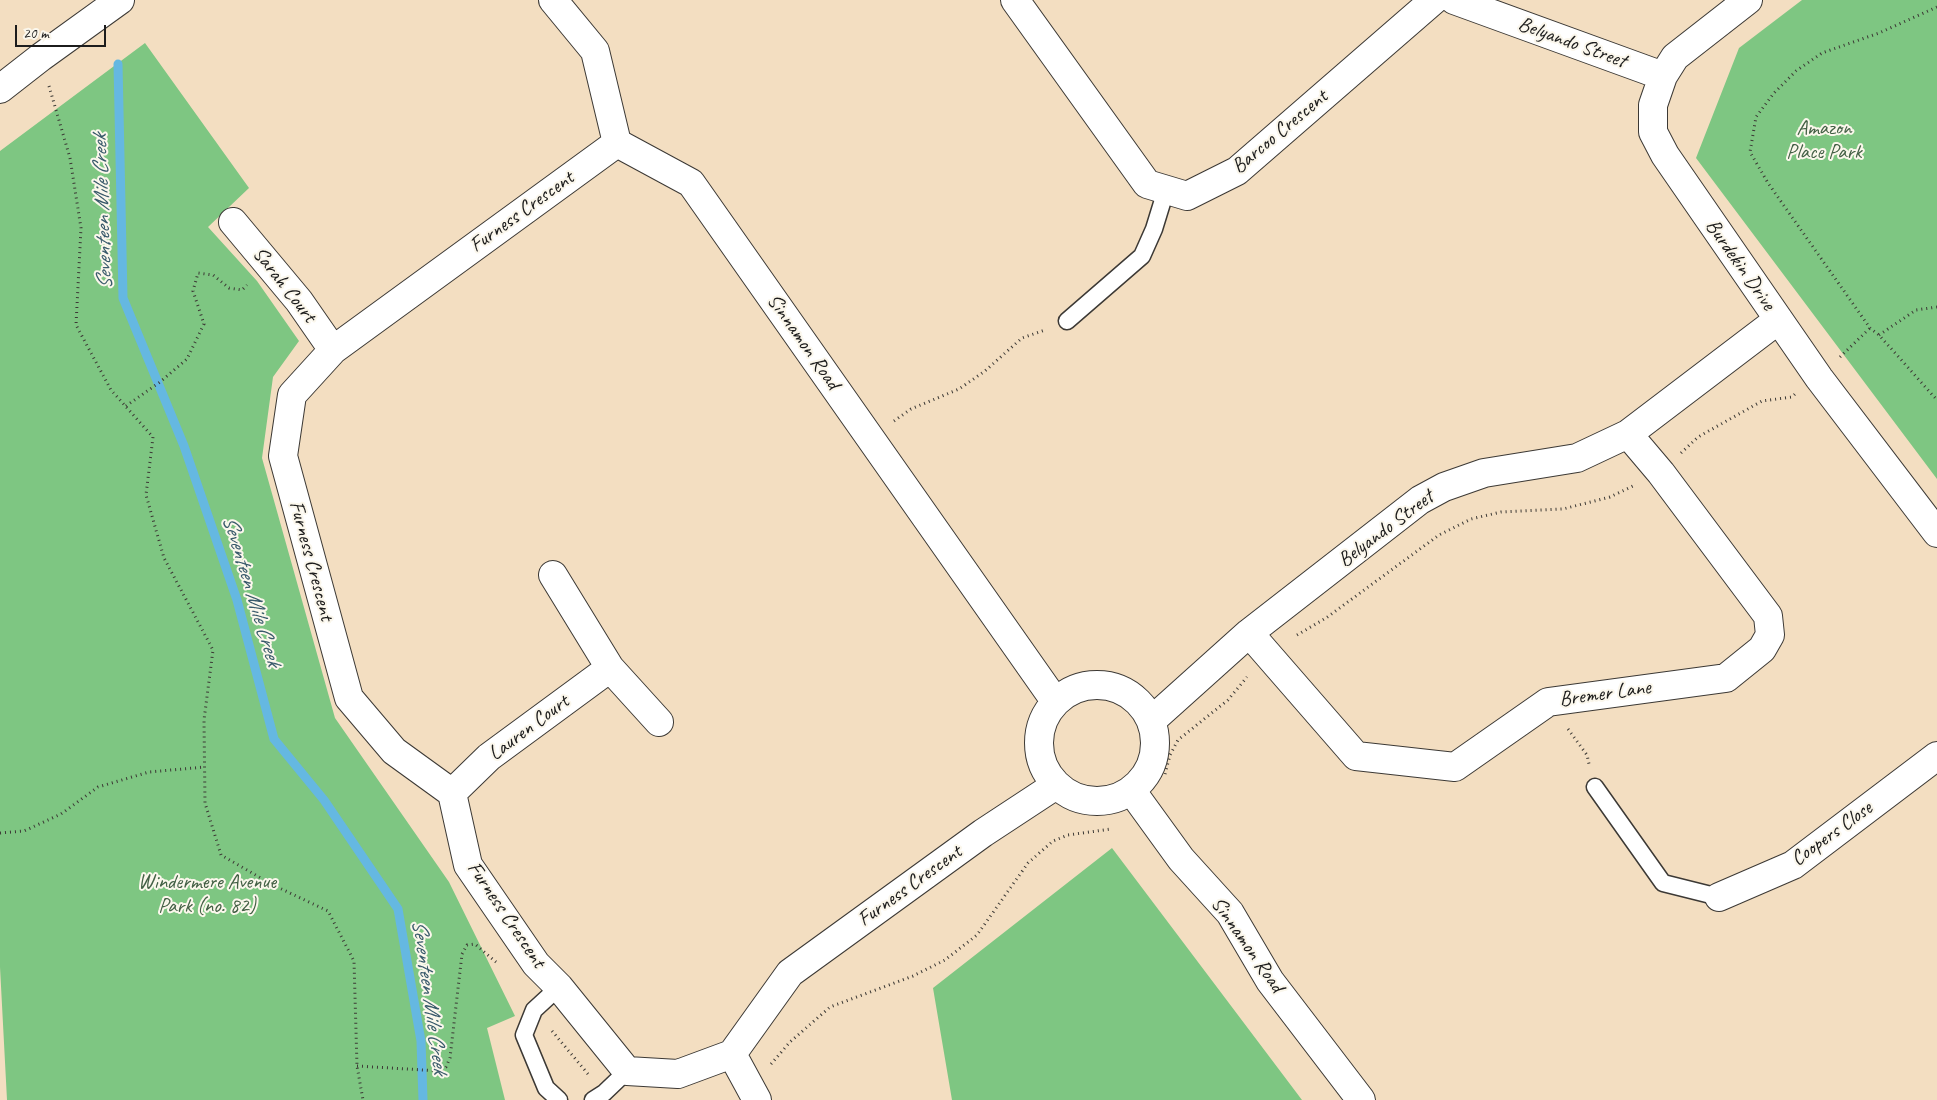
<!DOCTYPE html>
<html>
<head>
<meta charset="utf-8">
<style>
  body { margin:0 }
  #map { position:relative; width:1937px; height:1100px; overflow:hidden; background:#f3dec1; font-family:Caveat,sans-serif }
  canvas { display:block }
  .scale { position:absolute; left:15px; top:25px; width:91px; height:22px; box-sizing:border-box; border:2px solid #1c1c1c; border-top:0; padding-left:6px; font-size:15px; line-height:18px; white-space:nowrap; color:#1c1c1c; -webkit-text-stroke:4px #fbf7ec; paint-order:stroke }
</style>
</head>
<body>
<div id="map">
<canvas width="1937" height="1100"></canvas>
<div class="scale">20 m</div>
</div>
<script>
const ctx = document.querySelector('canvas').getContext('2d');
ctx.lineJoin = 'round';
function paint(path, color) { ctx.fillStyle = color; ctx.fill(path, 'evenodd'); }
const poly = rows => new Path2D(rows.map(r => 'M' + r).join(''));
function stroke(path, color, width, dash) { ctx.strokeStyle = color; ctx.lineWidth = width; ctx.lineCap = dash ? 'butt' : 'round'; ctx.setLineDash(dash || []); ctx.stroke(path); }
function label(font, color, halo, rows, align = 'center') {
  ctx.font = font + ' Caveat,sans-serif'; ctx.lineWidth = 4; ctx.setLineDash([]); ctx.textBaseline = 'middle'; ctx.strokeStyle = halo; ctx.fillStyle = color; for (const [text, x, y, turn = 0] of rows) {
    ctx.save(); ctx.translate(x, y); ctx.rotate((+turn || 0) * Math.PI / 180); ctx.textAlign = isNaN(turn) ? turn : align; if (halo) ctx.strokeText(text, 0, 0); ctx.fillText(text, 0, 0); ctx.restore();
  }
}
const green = poly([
  [1802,0,1937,0,1937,479,1696,158,1739,48],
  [145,43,249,188,208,227,257,281,299,341,273,377,262,458,335,718,449,882,515,1016,487,1028,505,1100,7,1100,0,967,0,151],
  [1112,848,1302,1100,952,1100,933,988]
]);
const stream = poly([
  [118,64,123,298,184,446,237,600,274,739,324,800,398,909,421,1041,423,1100]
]);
const path = poly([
  [1937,7,1879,33,1822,53,1796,71,1774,93,1756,117,1750,152,1768,183,1870,328,1879,335,1937,400],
  [49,86,70,158,81,228,76,325,111,390,153,437,146,495,164,558,213,650,204,720,205,803,221,855,273,885,328,911,354,961,357,1066,363,1100],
  [1879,335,1916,310,1937,307],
  [1840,357,1870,328],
  [126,406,160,382,187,359,204,324,193,291,198,273,213,275,229,288,242,290,247,285],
  [894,421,911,409,959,389,985,371,1022,338,1045,330],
  [1681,453,1698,437,1762,401,1792,397,1795,394],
  [1297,635,1326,618,1439,535,1471,519,1501,512,1563,509,1610,497,1633,486],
  [1568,729,1587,755,1589,764],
  [1165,774,1170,755,1178,740,1228,700,1247,677],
  [0,833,24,831,61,814,98,787,149,772,205,767],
  [552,1031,588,1074],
  [771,1064,790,1042,830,1007,913,976,945,960,977,935,1028,863,1053,841,1068,835,1111,829],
  [357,1066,440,1071,446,1067,450,1058,462,954,467,945,475,944,496,962]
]);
const service = poly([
  [1067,321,1142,256,1154,229,1166,190],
  [1595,787,1663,883,1719,897],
  [559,987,534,1010,524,1035,546,1088,559,1100],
  [593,1100,604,1093,627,1071]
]);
const minor = poly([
  [553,0,595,51,617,143,691,183,1055,701],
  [1015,0,1147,184,1187,196,1237,171,1434,0],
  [1454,0,1663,76],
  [1748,0,1675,57,1663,76,1653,105,1653,132,1665,155,1819,378,1937,533],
  [0,89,41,57,120,0],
  [617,143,333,350,292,395,283,456,349,698,394,751,452,793,468,865,536,964,559,987,627,1071,678,1074,732,1054,790,973,983,833,1056,785],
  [233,222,299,301,333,350],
  [553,575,610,668,659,722],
  [1249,633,1356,756,1455,767,1548,702,1726,678,1762,649,1770,635,1768,616,1661,473,1628,434],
  '1039 743a58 58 0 1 1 116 0a58 58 0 1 1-116 0Z',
  [1151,721,1249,633,1420,500,1444,487,1484,473,1577,458,1628,434,1778,320],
  [1131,790,1181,859,1230,913,1270,981,1361,1100],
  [452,793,489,757,610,668],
  [1719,897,1793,865,1937,756],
  [732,1054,757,1100]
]);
const streetNames = [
  ["Belyando Street",1572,43,20],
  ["Barcoo Crescent",1280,132,-40],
  ["Furness Crescent",522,212,-36],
  ["Burdekin Drive",1740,265,55],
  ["Sarah Court",284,285,52],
  ["Sinnamon Road",803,342,55],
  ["Belyando Street",1386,529,-37],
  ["Furness Crescent",311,561,75],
  ["Bremer Lane",1605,694,-8],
  ["Lauren Court",529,728,-37],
  ["Coopers Close",1832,834,-36],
  ["Furness Crescent",910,886,-36],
  ["Furness Crescent",506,915,56],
  ["Sinnamon Road",1247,945,55]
];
const parkNames = [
  ["Amazon",1824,128],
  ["Place Park",1824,152],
  ["Windermere Avenue",207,882],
  ["Park (no. 82)",207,906]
];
const waterNames = [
  ["Seventeen Mile Creek",103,212,-92],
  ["Seventeen Mile Creek",251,591,73],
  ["Seventeen Mile Creek",429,997,82]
];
paint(green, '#7ec682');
stroke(stream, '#65b8e1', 9);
stroke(service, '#3c3935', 19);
stroke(minor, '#3c3935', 30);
stroke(path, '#3c3935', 3, [1, 4]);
stroke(service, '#fff', 16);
stroke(minor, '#fff', 28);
label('21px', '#1c1c1c', '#fbf7ec', streetNames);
label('21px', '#436045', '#fbf7ec', parkNames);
label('italic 22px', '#395a6b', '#fbf7ec', waterNames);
</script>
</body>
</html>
